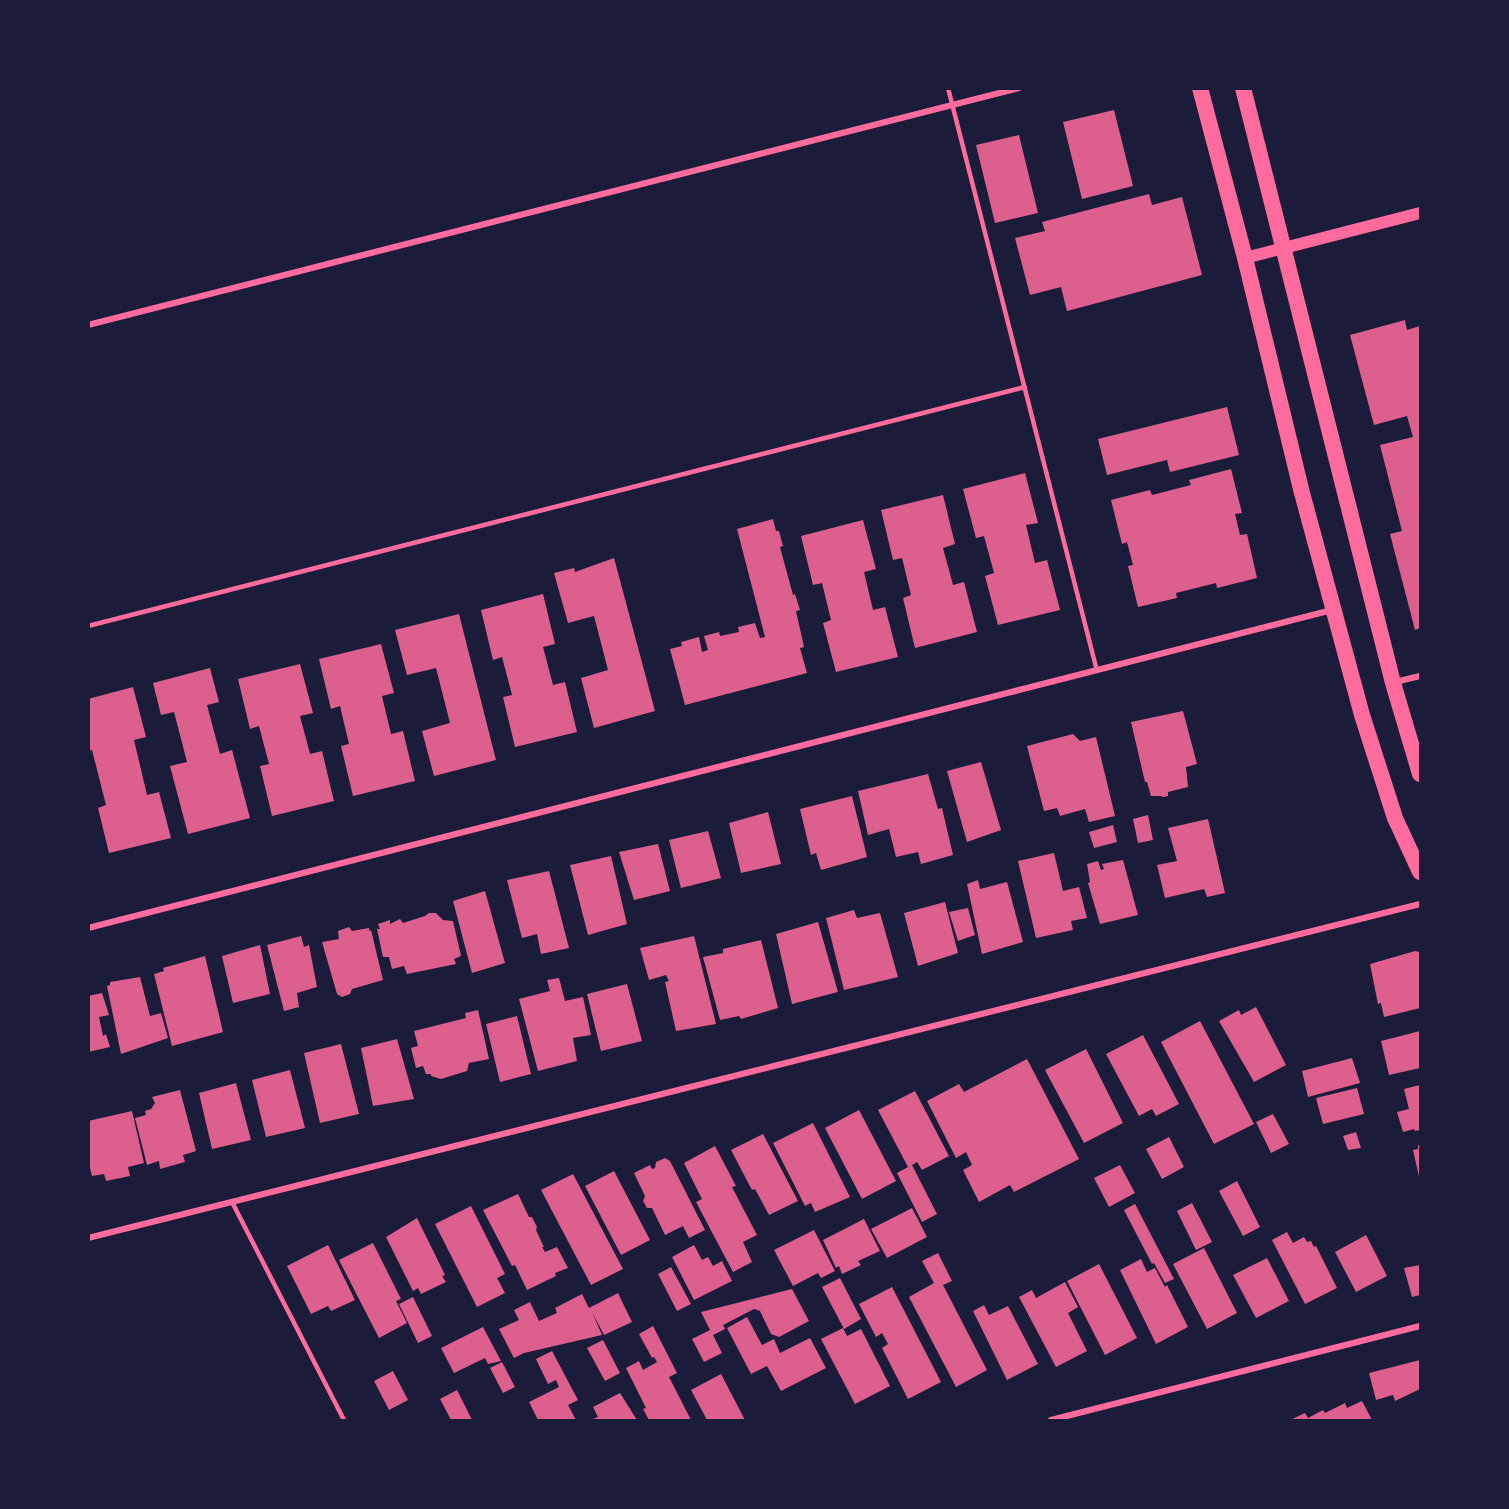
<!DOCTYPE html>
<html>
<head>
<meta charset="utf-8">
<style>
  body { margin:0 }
  #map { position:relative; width:1509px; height:1509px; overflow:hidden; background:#1b1b3a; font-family:"Exo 2",sans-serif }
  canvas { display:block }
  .frame { position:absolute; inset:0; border:90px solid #1b1b3a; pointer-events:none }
</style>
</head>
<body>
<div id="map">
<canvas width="1509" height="1509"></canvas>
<div class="frame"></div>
</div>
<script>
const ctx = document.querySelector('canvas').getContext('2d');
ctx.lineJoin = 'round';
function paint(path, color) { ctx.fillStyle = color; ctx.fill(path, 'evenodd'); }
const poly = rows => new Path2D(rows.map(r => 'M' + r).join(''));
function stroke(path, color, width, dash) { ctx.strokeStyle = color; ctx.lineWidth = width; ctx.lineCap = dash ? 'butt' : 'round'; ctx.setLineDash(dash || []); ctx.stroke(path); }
const building = poly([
  [1114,110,1133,186,1082,199,1063,122],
  [1019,135,1038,213,995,223,976,145],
  [1149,194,1152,205,1182,197,1202,275,1067,311,1061,287,1030,295,1015,238,1045,231,1042,222],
  [1405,320,1407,330,1420,326,1420,628,1415,630,1390,534,1402,531,1380,445,1413,437,1407,416,1374,425,1350,335],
  [1227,407,1239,455,1170,472,1167,460,1107,475,1098,439],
  [1231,469,1242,513,1235,514,1240,535,1247,534,1257,578,1217,588,1216,583,1176,593,1177,598,1138,607,1128,566,1133,565,1127,542,1122,544,1111,500,1150,490,1152,495,1191,485,1189,480],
  [1025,473,1038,523,1026,525,1035,563,1047,560,1060,610,998,625,985,576,994,573,984,536,976,538,963,489],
  [943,495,955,544,943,548,953,585,964,582,977,632,915,648,903,598,911,595,902,558,893,560,881,510],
  [773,519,776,531,779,531,783,546,780,547,793,595,795,594,800,610,796,611,804,647,800,648,807,673,685,705,670,649,682,646,681,642,699,637,702,652,708,650,704,636,719,632,720,636,739,632,738,627,755,623,760,638,765,637,737,529],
  [863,520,876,569,864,572,873,610,885,607,898,657,836,672,823,623,831,620,822,583,813,585,801,536],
  [614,558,655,711,594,728,581,678,608,670,594,616,568,623,554,573,574,568,575,572],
  [543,594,555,644,543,647,553,685,565,682,577,732,515,747,503,697,512,695,502,657,493,660,481,610],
  [459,614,496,760,434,776,422,731,450,723,436,668,407,675,395,630],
  [381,644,394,693,382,696,391,734,403,731,415,781,353,796,341,746,349,744,340,706,331,709,319,659],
  [300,664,313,713,300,716,310,754,322,751,334,801,272,816,260,766,269,764,259,726,250,729,238,679],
  [210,668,219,702,207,705,220,754,232,750,250,818,188,834,170,766,187,762,174,712,161,715,153,683],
  [133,687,146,737,134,740,147,795,159,792,171,838,109,853,98,808,106,805,92,750,88,751,88,699],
  [1183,711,1197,764,1186,767,1188,787,1168,792,1168,796,1163,797,1161,796,1151,796,1147,782,1145,782,1131,722],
  [1073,734,1080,741,1096,737,1115,816,1089,822,1085,809,1060,816,1057,808,1044,811,1027,746],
  [981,762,1001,830,967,842,947,771],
  [928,774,938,809,942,808,953,855,921,864,918,852,896,857,889,829,868,835,858,791],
  [852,796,867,857,821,870,816,853,811,855,800,809],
  [768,812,781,864,741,873,729,823],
  [1148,815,1153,840,1138,843,1133,819],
  [1208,819,1225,893,1207,897,1204,889,1165,898,1157,865,1177,861,1168,828],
  [1113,825,1117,842,1094,848,1089,832],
  [708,831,721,878,681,888,669,840],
  [658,844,670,891,634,900,619,852],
  [1054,853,1063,891,1079,887,1087,918,1071,921,1073,930,1036,938,1018,861],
  [611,856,627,924,588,935,570,865],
  [1123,860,1138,915,1100,924,1088,883,1090,882,1087,864,1098,861,1101,870,1104,869,1102,864],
  [549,871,569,948,541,954,537,934,522,938,507,880],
  [978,880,980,889,1007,882,1023,942,982,954,967,884],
  [485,891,505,963,472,973,453,901],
  [945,902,958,953,918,966,904,913],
  [968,908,975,935,958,941,949,912],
  [854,910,857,918,880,913,898,977,844,990,826,918],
  [429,913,436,913,443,920,453,921,461,956,454,959,456,964,407,974,404,966,392,969,389,957,383,957,377,929,380,929,378,924,390,920,390,924,400,919,403,923,425,916],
  [818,922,838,992,792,1004,776,934],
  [349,927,352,931,369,928,369,931,371,930,383,980,352,989,350,994,342,997,337,994,322,942,339,939,338,931],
  [301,936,304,947,309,945,317,987,297,993,299,1007,284,1011,267,945],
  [694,936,716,1024,676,1031,665,982,669,981,666,975,649,980,640,948],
  [761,940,778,1008,741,1019,739,1016,720,1020,703,957,723,953,723,949],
  [260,945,270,994,233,1003,222,956],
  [1415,951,1420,952,1420,1008,1384,1017,1381,1003,1378,1004,1370,964],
  [205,956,223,1032,172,1046,154,974,164,971,163,968],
  [140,977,150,1016,161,1013,168,1038,121,1054,107,986,110,985,110,982],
  [559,978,565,1001,583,997,591,1035,573,1038,577,1061,538,1071,519,999,550,991,547,980],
  [627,984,642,1041,601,1051,587,994],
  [102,993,109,1015,99,1017,103,1036,106,1034,110,1047,88,1052,88,996],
  [1256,1007,1286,1065,1254,1082,1219,1021,1239,1010,1241,1015],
  [478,1010,489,1059,469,1063,467,1071,441,1079,431,1076,431,1074,426,1074,423,1066,416,1068,411,1048,418,1046,414,1031,466,1018,465,1013],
  [517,1016,531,1074,500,1082,486,1024],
  [1200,1021,1254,1124,1214,1144,1161,1042],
  [1420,1031,1420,1068,1389,1075,1381,1041],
  [1143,1035,1179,1104,1156,1116,1152,1109,1139,1116,1106,1054],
  [397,1039,414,1099,373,1106,361,1048],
  [341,1044,359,1114,320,1123,304,1053],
  [1086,1049,1123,1123,1084,1143,1045,1070],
  [1352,1058,1360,1083,1308,1097,1302,1071],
  [1027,1059,1079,1159,1014,1192,1010,1185,979,1202,963,1170,972,1165,966,1152,956,1158,927,1101,959,1084,964,1092],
  [290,1070,305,1128,266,1137,252,1080],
  [236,1083,251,1140,212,1149,199,1093],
  [1420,1085,1420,1130,1415,1131,1414,1129,1403,1132,1397,1112,1409,1109,1404,1089],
  [1357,1088,1364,1114,1323,1124,1316,1098],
  [180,1090,196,1151,183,1155,185,1162,160,1169,159,1161,147,1165,135,1118,146,1115,145,1111,151,1109,155,1103,152,1097],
  [915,1091,949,1156,922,1170,917,1162,912,1165,937,1214,922,1222,897,1173,908,1167,878,1110],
  [859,1110,896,1181,862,1199,825,1128],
  [132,1111,144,1163,128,1167,130,1176,106,1181,104,1174,92,1176,88,1160,88,1121],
  [1273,1114,1289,1144,1271,1153,1256,1122],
  [813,1123,850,1197,815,1212,811,1203,805,1206,773,1143],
  [1356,1132,1361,1148,1348,1150,1343,1136],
  [763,1134,798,1201,769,1215,755,1189,752,1190,731,1150],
  [1169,1137,1184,1167,1162,1179,1146,1149],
  [1418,1145,1420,1145,1420,1181,1413,1150,1418,1149],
  [715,1146,736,1186,732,1187,757,1235,743,1242,752,1262,733,1272,696,1202,702,1199,684,1163],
  [665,1158,670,1161,705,1230,689,1238,683,1226,665,1235,652,1208,647,1208,643,1201,645,1196,634,1173,650,1165,652,1169,655,1168,656,1162],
  [1120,1165,1135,1193,1109,1207,1094,1178],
  [614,1171,650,1240,621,1255,585,1186],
  [573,1174,623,1269,591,1285,541,1190],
  [1237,1181,1260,1227,1243,1236,1219,1191],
  [518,1194,529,1217,532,1217,537,1227,536,1230,544,1247,542,1247,545,1252,557,1247,568,1268,555,1273,556,1276,527,1290,515,1265,512,1266,483,1210],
  [1192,1203,1212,1242,1196,1250,1177,1211],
  [1135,1204,1174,1279,1165,1283,1154,1263,1152,1264,1124,1210],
  [471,1206,505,1274,497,1278,505,1293,477,1307,435,1224],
  [912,1208,927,1237,887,1258,871,1229],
  [417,1218,445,1275,442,1276,446,1282,421,1294,418,1288,413,1291,386,1237],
  [864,1219,880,1251,858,1261,861,1265,842,1274,839,1266,836,1268,823,1240],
  [814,1230,835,1271,821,1278,818,1273,793,1286,774,1250],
  [1287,1232,1293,1243,1304,1237,1307,1242,1311,1241,1314,1247,1316,1246,1337,1288,1305,1304,1272,1240],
  [1366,1235,1387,1276,1356,1292,1335,1252],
  [373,1243,401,1299,396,1301,407,1323,379,1338,339,1260],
  [328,1245,355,1300,331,1311,328,1306,311,1314,287,1266],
  [694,1245,702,1260,708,1257,713,1266,722,1261,732,1281,694,1300,672,1257],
  [1204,1248,1237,1313,1207,1329,1173,1264],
  [938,1253,952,1281,943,1285,987,1370,956,1387,909,1297,934,1283,922,1261],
  [1267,1258,1289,1301,1256,1318,1233,1275],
  [1141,1259,1147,1272,1155,1268,1165,1287,1167,1285,1188,1327,1156,1344,1120,1270],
  [1099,1264,1137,1338,1105,1355,1067,1281],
  [1420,1265,1420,1295,1412,1297,1404,1268],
  [671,1267,691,1304,677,1311,658,1274],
  [840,1278,861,1319,844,1329,822,1287],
  [1065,1282,1078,1307,1068,1313,1087,1351,1056,1367,1019,1297,1032,1290,1036,1298],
  [892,1287,941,1382,908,1399,882,1348,888,1344,882,1333,876,1337,859,1304],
  [792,1289,809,1321,779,1337,771,1334,760,1311,754,1309,723,1325,725,1329,713,1335,722,1353,704,1362,692,1339,710,1330,701,1312],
  [618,1293,632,1322,604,1335,592,1312,602,1335,524,1353,514,1358,499,1329,519,1320,514,1310,530,1302,539,1321,557,1313,555,1308,582,1294,589,1308],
  [413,1297,432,1336,418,1343,399,1304],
  [984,1305,989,1315,1008,1306,1038,1364,1007,1380,973,1311],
  [747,1317,762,1345,774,1339,780,1353,810,1338,826,1368,781,1391,767,1366,751,1374,727,1328],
  [653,1326,677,1373,669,1377,691,1420,649,1420,643,1409,646,1408,626,1368,639,1361,643,1370,657,1362,654,1357,652,1358,639,1334],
  [483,1327,501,1361,488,1364,485,1358,454,1373,441,1348],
  [843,1328,847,1336,861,1329,890,1386,855,1404,821,1339],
  [603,1340,620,1373,605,1381,587,1348],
  [552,1351,578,1400,568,1405,576,1420,538,1420,529,1402,559,1387,556,1380,548,1384,536,1359],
  [1420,1360,1420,1389,1395,1401,1393,1395,1376,1400,1369,1373],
  [502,1362,515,1387,503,1393,490,1368],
  [393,1371,408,1400,389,1410,374,1381],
  [721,1374,745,1420,707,1420,691,1390],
  [457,1390,472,1420,451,1420,440,1399],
  [620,1393,637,1420,590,1420,598,1417,593,1407],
  [1362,1401,1372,1420,1290,1420,1305,1413,1308,1418,1323,1410,1325,1413,1345,1403,1347,1408]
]);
const service = poly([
  [948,88,1097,671],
  [88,626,1025,387],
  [232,1202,344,1420]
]);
const minor = poly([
  [88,325,1019,88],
  [1395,682,1420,676],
  [88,928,1332,610],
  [88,1238,1420,904],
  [1051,1420,1420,1326]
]);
const secondary = poly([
  [1245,258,1420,213]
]);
const trunk = poly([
  [1200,88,1245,258,1302,493,1362,715,1395,818,1420,872],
  [1243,88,1393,683,1420,774]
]);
paint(building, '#dd5f8e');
stroke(service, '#ff6b9d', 4.5);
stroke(minor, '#ff6b9d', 6);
stroke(secondary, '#ff6b9d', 12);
stroke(trunk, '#ff6b9d', 16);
</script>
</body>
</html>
